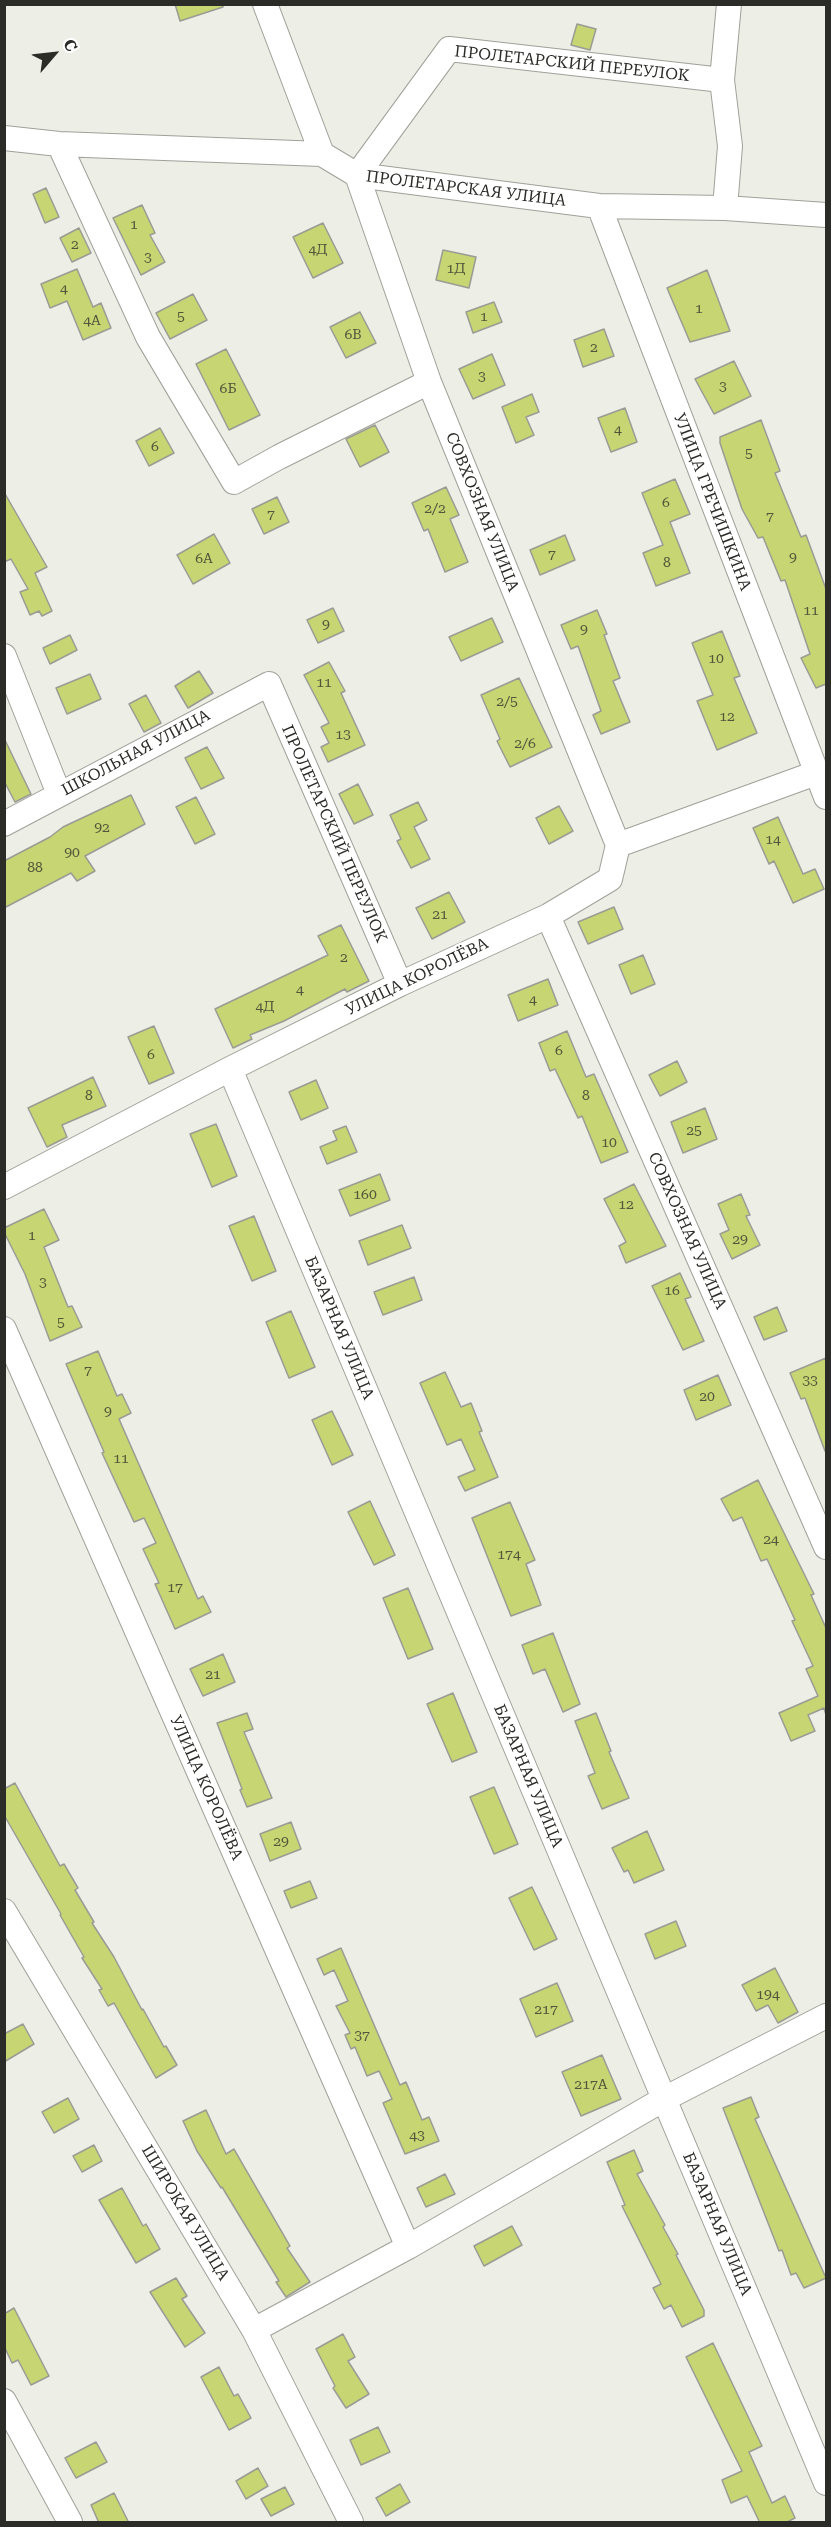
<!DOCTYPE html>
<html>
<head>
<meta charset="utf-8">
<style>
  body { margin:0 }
  #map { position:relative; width:831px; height:2527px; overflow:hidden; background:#edefe7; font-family:"Roboto Serif",serif }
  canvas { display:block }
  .frame { position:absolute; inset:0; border:6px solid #2b2b28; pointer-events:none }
  .north { position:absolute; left:24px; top:24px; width:60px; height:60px; -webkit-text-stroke:4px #fff; paint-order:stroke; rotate:62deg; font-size:16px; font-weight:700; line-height:24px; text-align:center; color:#2b2b28 }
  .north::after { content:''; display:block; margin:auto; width:21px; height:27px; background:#2b2b28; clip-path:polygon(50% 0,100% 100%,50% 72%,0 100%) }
</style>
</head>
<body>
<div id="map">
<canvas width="831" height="2527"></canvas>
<div class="frame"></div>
<div class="north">С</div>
</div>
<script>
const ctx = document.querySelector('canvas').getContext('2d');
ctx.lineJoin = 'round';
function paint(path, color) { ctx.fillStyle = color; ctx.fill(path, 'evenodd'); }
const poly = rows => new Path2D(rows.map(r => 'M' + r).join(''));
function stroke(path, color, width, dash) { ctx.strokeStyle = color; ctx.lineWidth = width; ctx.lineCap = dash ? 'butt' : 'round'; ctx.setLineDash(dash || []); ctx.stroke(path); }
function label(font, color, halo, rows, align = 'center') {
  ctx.font = font + ' "Roboto Serif",serif'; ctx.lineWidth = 4.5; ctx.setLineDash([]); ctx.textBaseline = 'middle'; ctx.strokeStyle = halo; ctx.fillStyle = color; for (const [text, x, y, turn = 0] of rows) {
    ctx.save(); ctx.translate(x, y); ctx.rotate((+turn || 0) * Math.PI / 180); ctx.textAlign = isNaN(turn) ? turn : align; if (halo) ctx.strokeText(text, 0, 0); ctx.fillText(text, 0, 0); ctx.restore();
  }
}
const building = poly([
  [175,4,223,4,223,7,180,21,175,4],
  [577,24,596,29,590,50,571,45,577,24],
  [46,188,59,217,45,223,33,194,46,188],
  [142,205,155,233,150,235,165,262,141,275,113,218,142,205],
  [323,223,343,263,313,278,293,237,323,223],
  [79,228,91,253,72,262,60,238,79,228],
  [443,250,476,257,469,288,436,280,443,250],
  [77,269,93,307,101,303,111,328,83,340,67,301,50,308,41,284,77,269],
  [707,270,730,331,690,342,667,288,707,270],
  [193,294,207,320,170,339,156,313,193,294],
  [494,302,502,322,473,333,466,312,494,302],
  [360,312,376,343,346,358,330,327,360,312],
  [604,329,614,356,583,367,574,340,604,329],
  [226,349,260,415,229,430,196,364,226,349],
  [492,354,505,385,473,399,459,369,492,354],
  [734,361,751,396,714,414,695,379,734,361],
  [532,394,539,412,526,417,534,435,516,443,502,407,532,394],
  [625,408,637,442,611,452,598,418,625,408],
  [761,420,780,471,775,473,801,537,806,535,826,589,826,684,816,688,801,658,810,654,785,580,781,581,763,537,758,538,742,509,720,443,720,437,761,420],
  [375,425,389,452,360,467,346,439,375,425],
  [160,428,174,453,149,466,136,441,160,428],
  [675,479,690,514,670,522,690,573,656,586,643,553,663,545,642,493,675,479],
  [446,487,459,515,450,519,468,562,445,572,428,529,424,531,412,503,446,487],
  [4,492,47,567,35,573,52,611,42,616,39,611,30,615,20,592,28,589,11,559,4,562,4,492],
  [277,497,289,522,264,534,252,509,277,497],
  [214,534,230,563,193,584,177,555,214,534],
  [565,535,575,560,540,575,530,550,565,535],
  [333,608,344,631,318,643,307,620,333,608],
  [597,610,607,634,604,635,620,678,613,681,630,722,601,734,593,715,601,711,578,646,571,649,561,625,597,610],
  [492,618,503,642,461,661,449,637,492,618],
  [722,631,740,676,734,678,757,733,717,750,697,701,713,695,692,643,722,631],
  [70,635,77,650,50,664,43,648,70,635],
  [329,662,345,691,341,693,365,745,328,762,321,747,329,743,321,727,329,723,304,675,329,662],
  [199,671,213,693,188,708,175,686,199,671],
  [90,674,101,699,67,714,56,688,90,674],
  [519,678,552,747,510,767,497,741,500,739,481,695,519,678],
  [146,695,161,723,144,732,129,704,146,695],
  [4,738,31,794,15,802,4,781,4,738],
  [207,747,224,778,201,789,185,758,207,747],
  [358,784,373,815,354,824,339,794,358,784],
  [131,795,145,824,85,856,95,871,77,881,71,873,4,908,4,861,50,837,63,827,131,795],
  [196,797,215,834,195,844,176,807,196,797],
  [418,802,427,820,414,827,430,859,411,868,397,841,401,839,390,815,418,802],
  [559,806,573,831,549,844,536,818,559,806],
  [778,817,803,874,815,869,824,889,793,903,774,861,769,864,753,828,778,817],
  [449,892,465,922,432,939,416,908,449,892],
  [614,907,623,929,588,944,578,922,614,907],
  [341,925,369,981,347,992,345,989,284,1021,250,1035,252,1039,233,1048,215,1009,328,955,318,936,341,925],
  [643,955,655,984,631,994,619,965,643,955],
  [548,979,558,1005,518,1021,508,995,548,979],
  [154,1026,174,1073,149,1084,128,1037,154,1026],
  [567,1031,586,1077,594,1074,628,1152,601,1163,582,1116,578,1118,555,1069,550,1071,539,1043,567,1031],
  [677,1061,687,1082,660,1096,649,1075,677,1061],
  [93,1077,106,1106,62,1125,67,1137,47,1147,28,1108,93,1077],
  [316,1080,328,1108,301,1120,289,1092,316,1080],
  [705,1108,717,1139,683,1153,671,1122,705,1108],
  [216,1124,237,1176,212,1187,190,1134,216,1124],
  [346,1126,357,1152,327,1164,320,1147,337,1140,333,1131,346,1126],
  [380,1174,390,1200,350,1216,339,1190,380,1174],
  [634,1184,666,1246,626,1263,619,1246,626,1242,604,1199,634,1184],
  [741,1194,750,1215,746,1216,760,1245,732,1259,720,1234,729,1230,718,1204,741,1194],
  [44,1209,59,1240,44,1247,68,1307,72,1306,82,1327,50,1341,25,1274,4,1232,4,1228,44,1209],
  [254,1216,276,1271,252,1281,229,1226,254,1216],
  [402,1225,411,1248,368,1265,359,1241,402,1225],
  [680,1273,691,1297,685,1299,704,1341,683,1350,652,1286,680,1273],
  [414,1277,422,1300,383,1315,374,1292,414,1277],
  [777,1307,787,1331,764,1340,754,1317,777,1307],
  [291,1311,315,1367,289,1378,266,1322,291,1311],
  [98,1351,117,1396,122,1394,131,1413,119,1419,198,1599,203,1596,211,1612,175,1629,155,1584,159,1583,143,1549,156,1543,144,1518,134,1522,102,1453,104,1452,66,1364,98,1351],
  [826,1358,826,1450,825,1451,805,1398,801,1399,790,1373,826,1358],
  [445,1372,461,1407,471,1403,482,1431,479,1432,498,1477,465,1491,458,1477,475,1470,461,1439,447,1445,420,1383,445,1372],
  [718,1375,731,1405,696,1420,684,1390,718,1375],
  [332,1411,353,1455,332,1465,312,1420,332,1411],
  [758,1480,814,1594,811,1595,826,1628,826,1715,824,1708,808,1715,815,1731,791,1741,779,1713,818,1696,806,1669,813,1666,792,1621,795,1620,767,1559,761,1561,742,1517,733,1521,721,1499,758,1480],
  [370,1501,395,1555,374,1565,348,1512,370,1501],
  [510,1502,535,1560,526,1564,541,1605,511,1616,472,1518,510,1502],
  [408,1588,433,1649,408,1659,383,1598,408,1588],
  [553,1633,580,1704,563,1712,545,1669,533,1674,522,1645,553,1633],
  [223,1654,235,1682,203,1696,190,1669,223,1654],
  [453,1693,477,1752,452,1762,427,1704,453,1693],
  [247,1713,253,1729,244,1732,272,1798,247,1807,240,1790,242,1789,217,1723,247,1713],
  [596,1713,611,1751,609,1752,629,1798,602,1809,588,1776,595,1773,575,1721,596,1713],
  [15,1783,60,1866,64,1864,78,1888,75,1890,94,1922,92,1923,114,1957,142,2010,143,2009,164,2047,166,2046,177,2065,156,2078,114,2003,108,2006,99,1990,102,1989,82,1958,84,1957,60,1915,61,1914,4,1815,4,1789,15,1783],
  [494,1787,518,1844,494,1854,470,1797,494,1787],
  [291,1822,301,1849,270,1861,260,1834,291,1822],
  [647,1831,664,1870,634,1883,628,1870,624,1872,612,1848,647,1831],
  [310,1881,317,1898,291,1908,284,1891,310,1881],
  [532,1887,557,1939,534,1950,509,1898,532,1887],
  [676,1921,686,1946,655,1959,645,1934,676,1921],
  [341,1948,400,2085,406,2082,422,2120,429,2117,439,2141,405,2154,383,2103,392,2099,379,2071,367,2076,355,2047,351,2049,345,2035,350,2033,336,2006,348,2001,334,1970,324,1975,317,1959,341,1948],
  [775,1968,798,2012,778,2023,768,2005,756,2011,742,1985,775,1968],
  [557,1983,573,2021,536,2037,520,1999,557,1983],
  [23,2024,34,2044,4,2062,4,2034,23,2024],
  [602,2055,621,2099,581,2116,562,2072,602,2055],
  [751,2097,759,2117,755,2119,826,2278,804,2288,796,2273,791,2275,782,2250,779,2251,723,2108,751,2097],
  [68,2098,79,2119,54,2133,42,2112,68,2098],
  [206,2110,226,2154,234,2149,290,2246,287,2248,310,2282,286,2297,276,2282,279,2281,222,2187,221,2188,197,2151,183,2121,206,2110],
  [94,2145,102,2161,82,2172,73,2156,94,2145],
  [634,2150,643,2171,637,2174,665,2225,663,2227,678,2254,676,2255,704,2310,704,2316,682,2327,671,2305,664,2309,653,2288,661,2284,622,2206,625,2205,607,2162,634,2150],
  [445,2174,455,2194,426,2207,417,2188,445,2174],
  [122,2188,143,2226,146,2224,160,2249,136,2263,99,2200,122,2188],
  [512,2226,522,2245,484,2266,474,2246,512,2226],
  [176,2278,187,2296,182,2299,205,2333,185,2347,150,2292,176,2278],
  [14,2308,49,2376,31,2385,18,2360,12,2363,4,2346,4,2314,14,2308],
  [343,2334,355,2357,348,2361,369,2394,346,2408,333,2388,335,2386,316,2349,343,2334],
  [713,2343,762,2446,749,2452,772,2503,785,2496,795,2518,785,2523,760,2523,747,2496,731,2503,722,2480,742,2471,686,2357,713,2343],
  [219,2367,234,2396,238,2394,251,2418,229,2430,201,2377,219,2367],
  [378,2427,390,2452,361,2465,350,2440,378,2427],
  [96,2442,107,2462,76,2478,65,2458,96,2442],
  [258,2468,268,2486,246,2499,236,2481,258,2468],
  [400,2484,410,2502,386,2516,376,2498,400,2484],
  [285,2487,294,2504,271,2516,261,2499,285,2487],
  [114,2493,129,2523,99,2523,91,2505,114,2493]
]);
const minor = poly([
  [265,4,322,154],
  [722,80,729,4],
  [4,138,59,144,322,154,357,175,599,206,725,208,826,215],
  [59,144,148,337,234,482,279,457,429,382],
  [599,206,826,797],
  [4,656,59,794],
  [4,824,269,684,400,984],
  [618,845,429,382,357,175,449,49,722,80,730,146,725,208],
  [548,916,826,1547],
  [230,1069,826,2483],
  [4,1187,230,1069,400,984,548,916,610,879,618,845,816,773],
  [4,1329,408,2247],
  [4,1911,254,2330,351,2522],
  [254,2330,408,2247,664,2099,826,2016],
  [4,2401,70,2522]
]);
const numberNames = [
  ["1",134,225],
  ["2",75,245],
  ["4Д",318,250],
  ["3",148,258],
  ["1Д",456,269],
  ["4",64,289],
  ["1",699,309],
  ["5",181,317],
  ["1",484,317],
  ["4А",92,321],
  ["6В",353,335],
  ["2",594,348],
  ["3",482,377],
  ["3",723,387],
  ["6Б",228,389],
  ["4",618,430],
  ["6",155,447],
  ["5",749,454],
  ["6",666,503],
  ["2/2",435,509],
  ["7",271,515],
  ["7",770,517],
  ["7",552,555],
  ["9",793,558],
  ["6А",204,559],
  ["8",667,563],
  ["11",811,611],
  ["9",326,625],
  ["9",584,630],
  ["10",716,659],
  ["11",324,683],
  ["2/5",507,702],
  ["12",727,717],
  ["13",343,735],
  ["2/6",525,744],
  ["92",102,828],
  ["14",773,840],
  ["90",72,853],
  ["88",35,868],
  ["21",440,915],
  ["2",344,958],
  ["4",300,990],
  ["4",533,1000],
  ["4Д",265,1007],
  ["6",559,1051],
  ["6",151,1055],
  ["8",89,1096],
  ["8",586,1096],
  ["25",694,1131],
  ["10",609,1143],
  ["160",365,1195],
  ["12",626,1205],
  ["1",32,1236],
  ["29",740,1240],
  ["3",43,1283],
  ["16",672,1291],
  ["5",61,1323],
  ["7",88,1371],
  ["33",810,1381],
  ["20",707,1397],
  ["9",108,1412],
  ["11",121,1459],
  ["24",771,1540],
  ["174",509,1555],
  ["17",175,1588],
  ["21",213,1675],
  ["29",281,1842],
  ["194",768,1995],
  ["217",546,2010],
  ["37",362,2036],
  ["217А",591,2085],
  ["43",417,2136]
];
const streetNames = [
  ["ПРОЛЕТАРСКИЙ ПЕРЕУЛОК",572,64,6],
  ["ПРОЛЕТАРСКАЯ УЛИЦА",466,189,7],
  ["УЛИЦА ГРЕЧИШКИНА",712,502,69],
  ["СОВХОЗНАЯ УЛИЦА",482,512,68],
  ["ШКОЛЬНАЯ УЛИЦА",136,753,-28],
  ["ПРОЛЕТАРСКИЙ ПЕРЕУЛОК",334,834,66],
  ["УЛИЦА КОРОЛЁВА",417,977,-26],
  ["СОВХОЗНАЯ УЛИЦА",687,1231,66],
  ["БАЗАРНАЯ УЛИЦА",339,1328,67],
  ["БАЗАРНАЯ УЛИЦА",528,1776,67],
  ["УЛИЦА КОРОЛЁВА",206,1788,66],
  ["ШИРОКАЯ УЛИЦА",185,2213,59],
  ["БАЗАРНАЯ УЛИЦА",717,2224,67]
];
paint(building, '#c7d572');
stroke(building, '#9a9c94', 1.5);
stroke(minor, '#9fa199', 26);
stroke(minor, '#fff', 24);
label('14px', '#52563a', null, numberNames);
label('16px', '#2b2b28', '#fff', streetNames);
</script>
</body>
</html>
